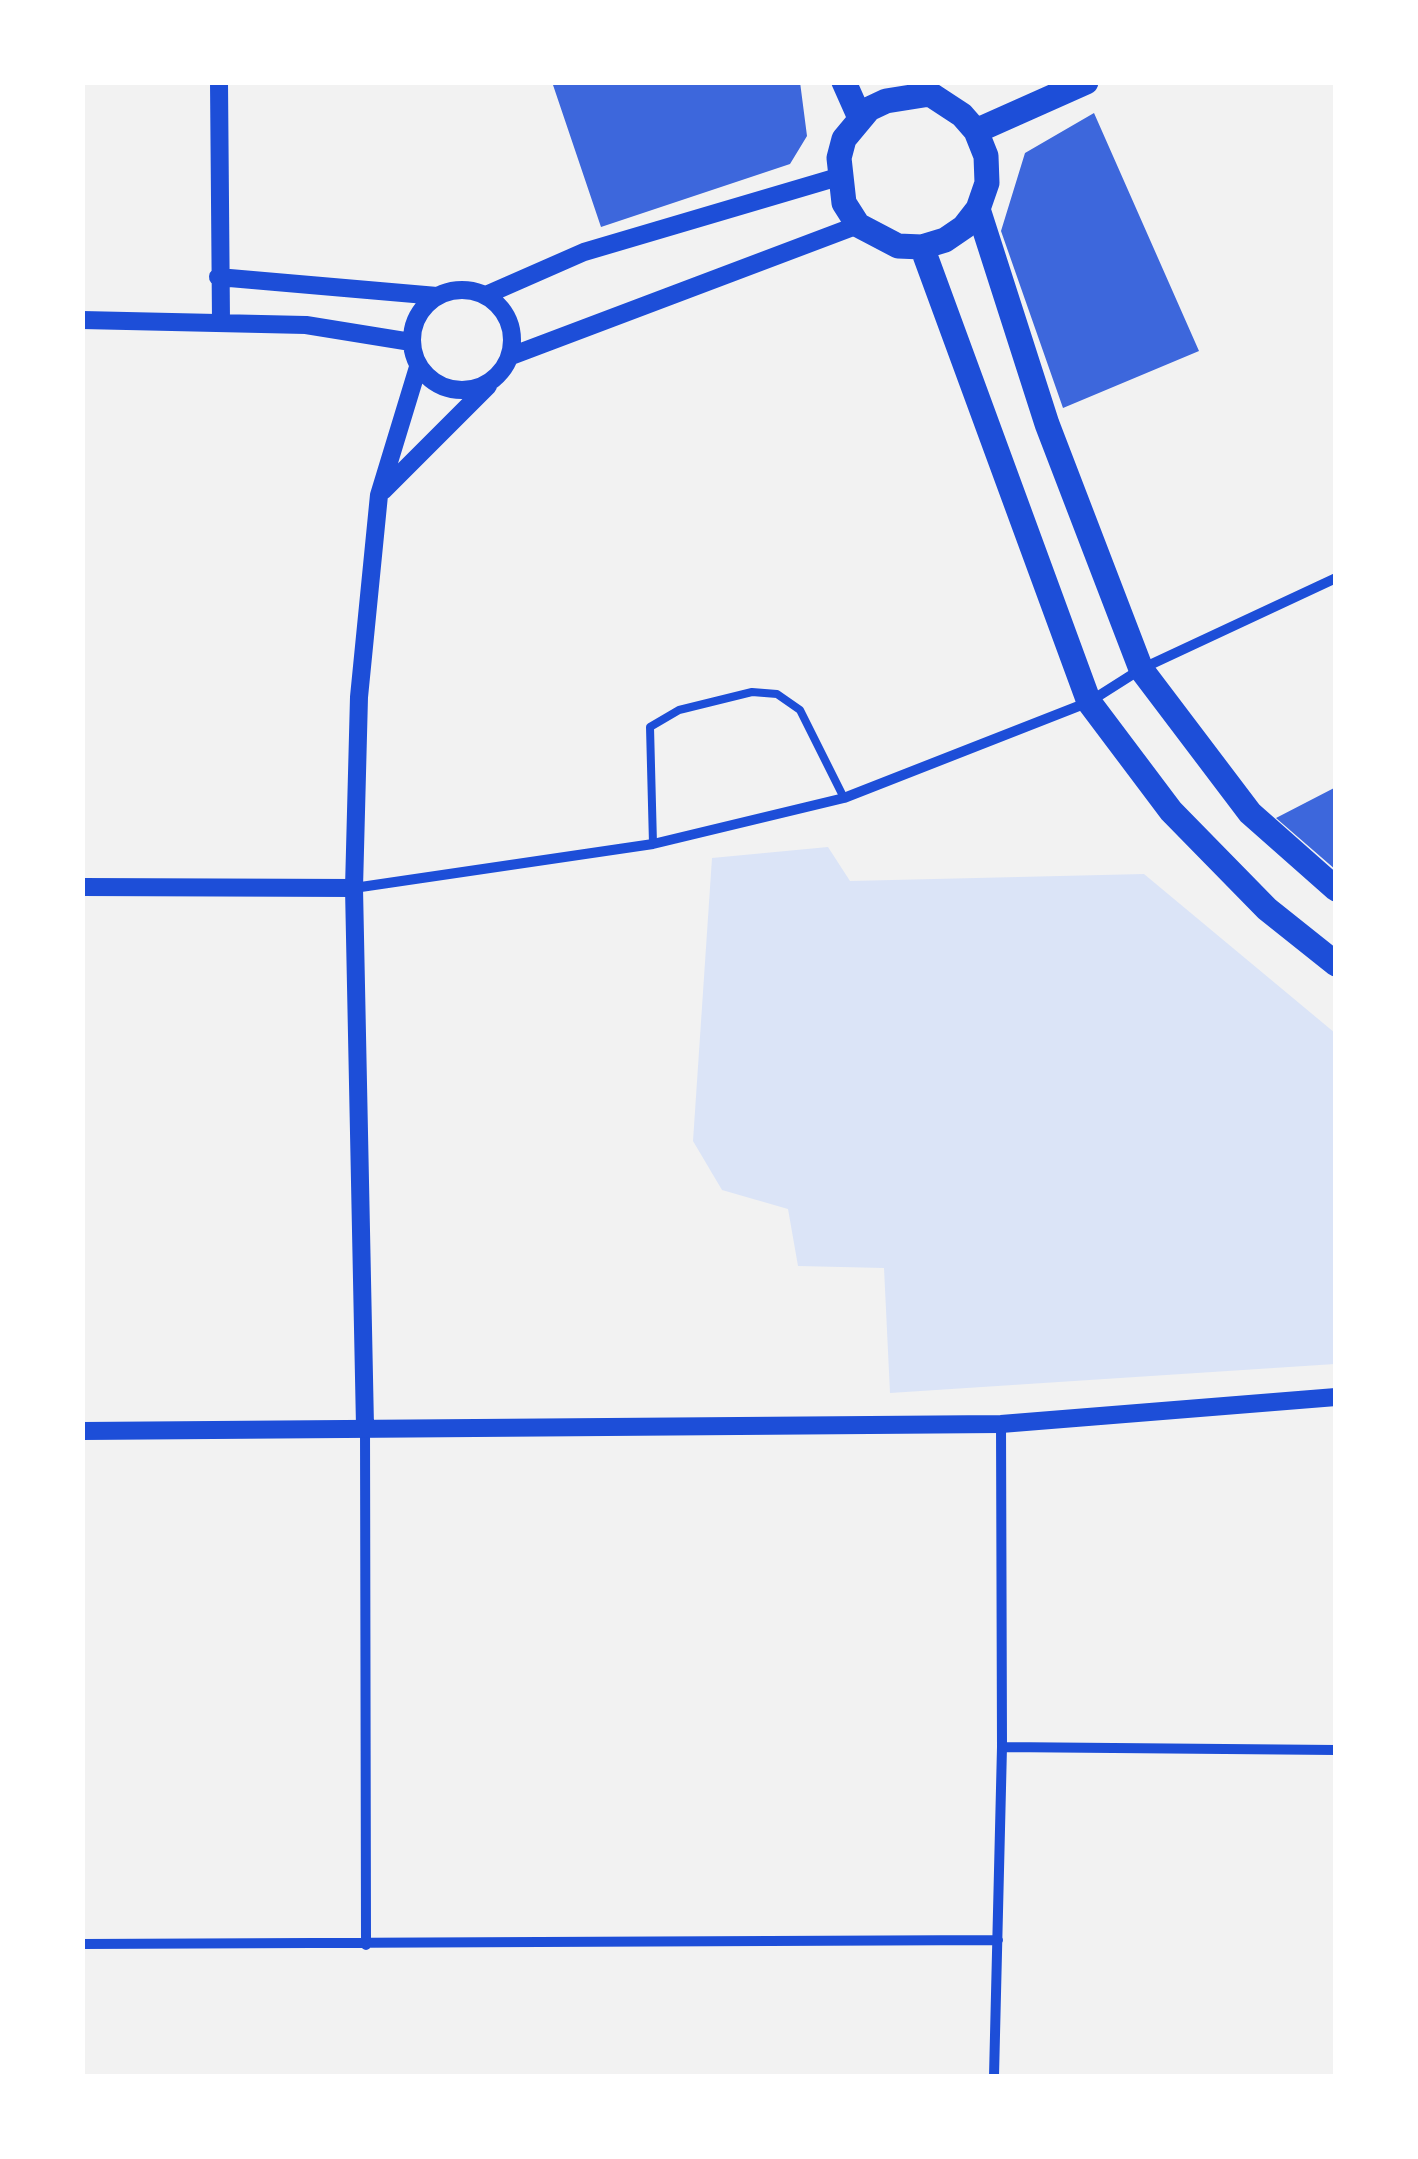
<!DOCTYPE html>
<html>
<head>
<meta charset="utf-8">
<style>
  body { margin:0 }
  #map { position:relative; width:1418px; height:2159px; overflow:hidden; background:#f2f2f2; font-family:Barlow,sans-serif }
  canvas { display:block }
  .frame { position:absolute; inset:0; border:85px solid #fff; pointer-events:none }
</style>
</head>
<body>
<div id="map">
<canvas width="1418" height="2159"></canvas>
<div class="frame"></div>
</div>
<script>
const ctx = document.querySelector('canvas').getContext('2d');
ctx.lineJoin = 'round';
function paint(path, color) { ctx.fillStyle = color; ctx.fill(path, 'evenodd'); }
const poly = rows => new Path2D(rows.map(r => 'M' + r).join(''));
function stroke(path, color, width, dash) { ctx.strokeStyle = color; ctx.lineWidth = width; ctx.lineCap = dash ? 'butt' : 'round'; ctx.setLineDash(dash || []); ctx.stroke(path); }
const green = poly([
  [828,847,850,881,1144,874,1335,1033,1335,1364,890,1393,884,1268,798,1266,788,1209,722,1190,693,1141,712,858]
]);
const building = poly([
  [552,82,800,82,807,136,790,164,601,227],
  [1094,113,1199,351,1063,408,1001,231,1025,153],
  [1336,787,1336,870,1276,818]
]);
const service = poly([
  [653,844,650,727,679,710,752,692,777,694,800,710,844,798]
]);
const minor = poly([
  [354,888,653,844,844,798,1089,702,1141,669,1336,578],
  [365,1426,366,1945],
  [1002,1747,1336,1750],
  [82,1944,998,1940],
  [994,2076,1002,1747,1001,1424]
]);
const tertiary = poly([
  [219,82,221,321],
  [218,277,437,296],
  '412 340a50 50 0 1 1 100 0a50 50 0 1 1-100 0Z',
  [486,295,584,252,838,177],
  [82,320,306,325,411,342],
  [511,356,858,225],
  [383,491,488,386],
  [82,887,354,888],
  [365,1426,354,888,359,697,379,495,418,367],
  [82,1431,1001,1424,1336,1397]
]);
const primary = poly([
  [844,82,860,118],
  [930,94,962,115,976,131,986,156,987,183,978,209,964,227,945,240,922,247,898,246,858,225,844,203,839,158,844,139,869,109,886,101,930,94],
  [976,131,1086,82],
  [978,209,1047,424,1141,669,1250,813,1336,889],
  [922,247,1089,702,1171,811,1267,909,1336,964]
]);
paint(green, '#dbe4f7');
paint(building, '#3d67dc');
stroke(service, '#1d4ed8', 8);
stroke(minor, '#1d4ed8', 10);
stroke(tertiary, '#1d4ed8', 18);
stroke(primary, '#1d4ed8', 25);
</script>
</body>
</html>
